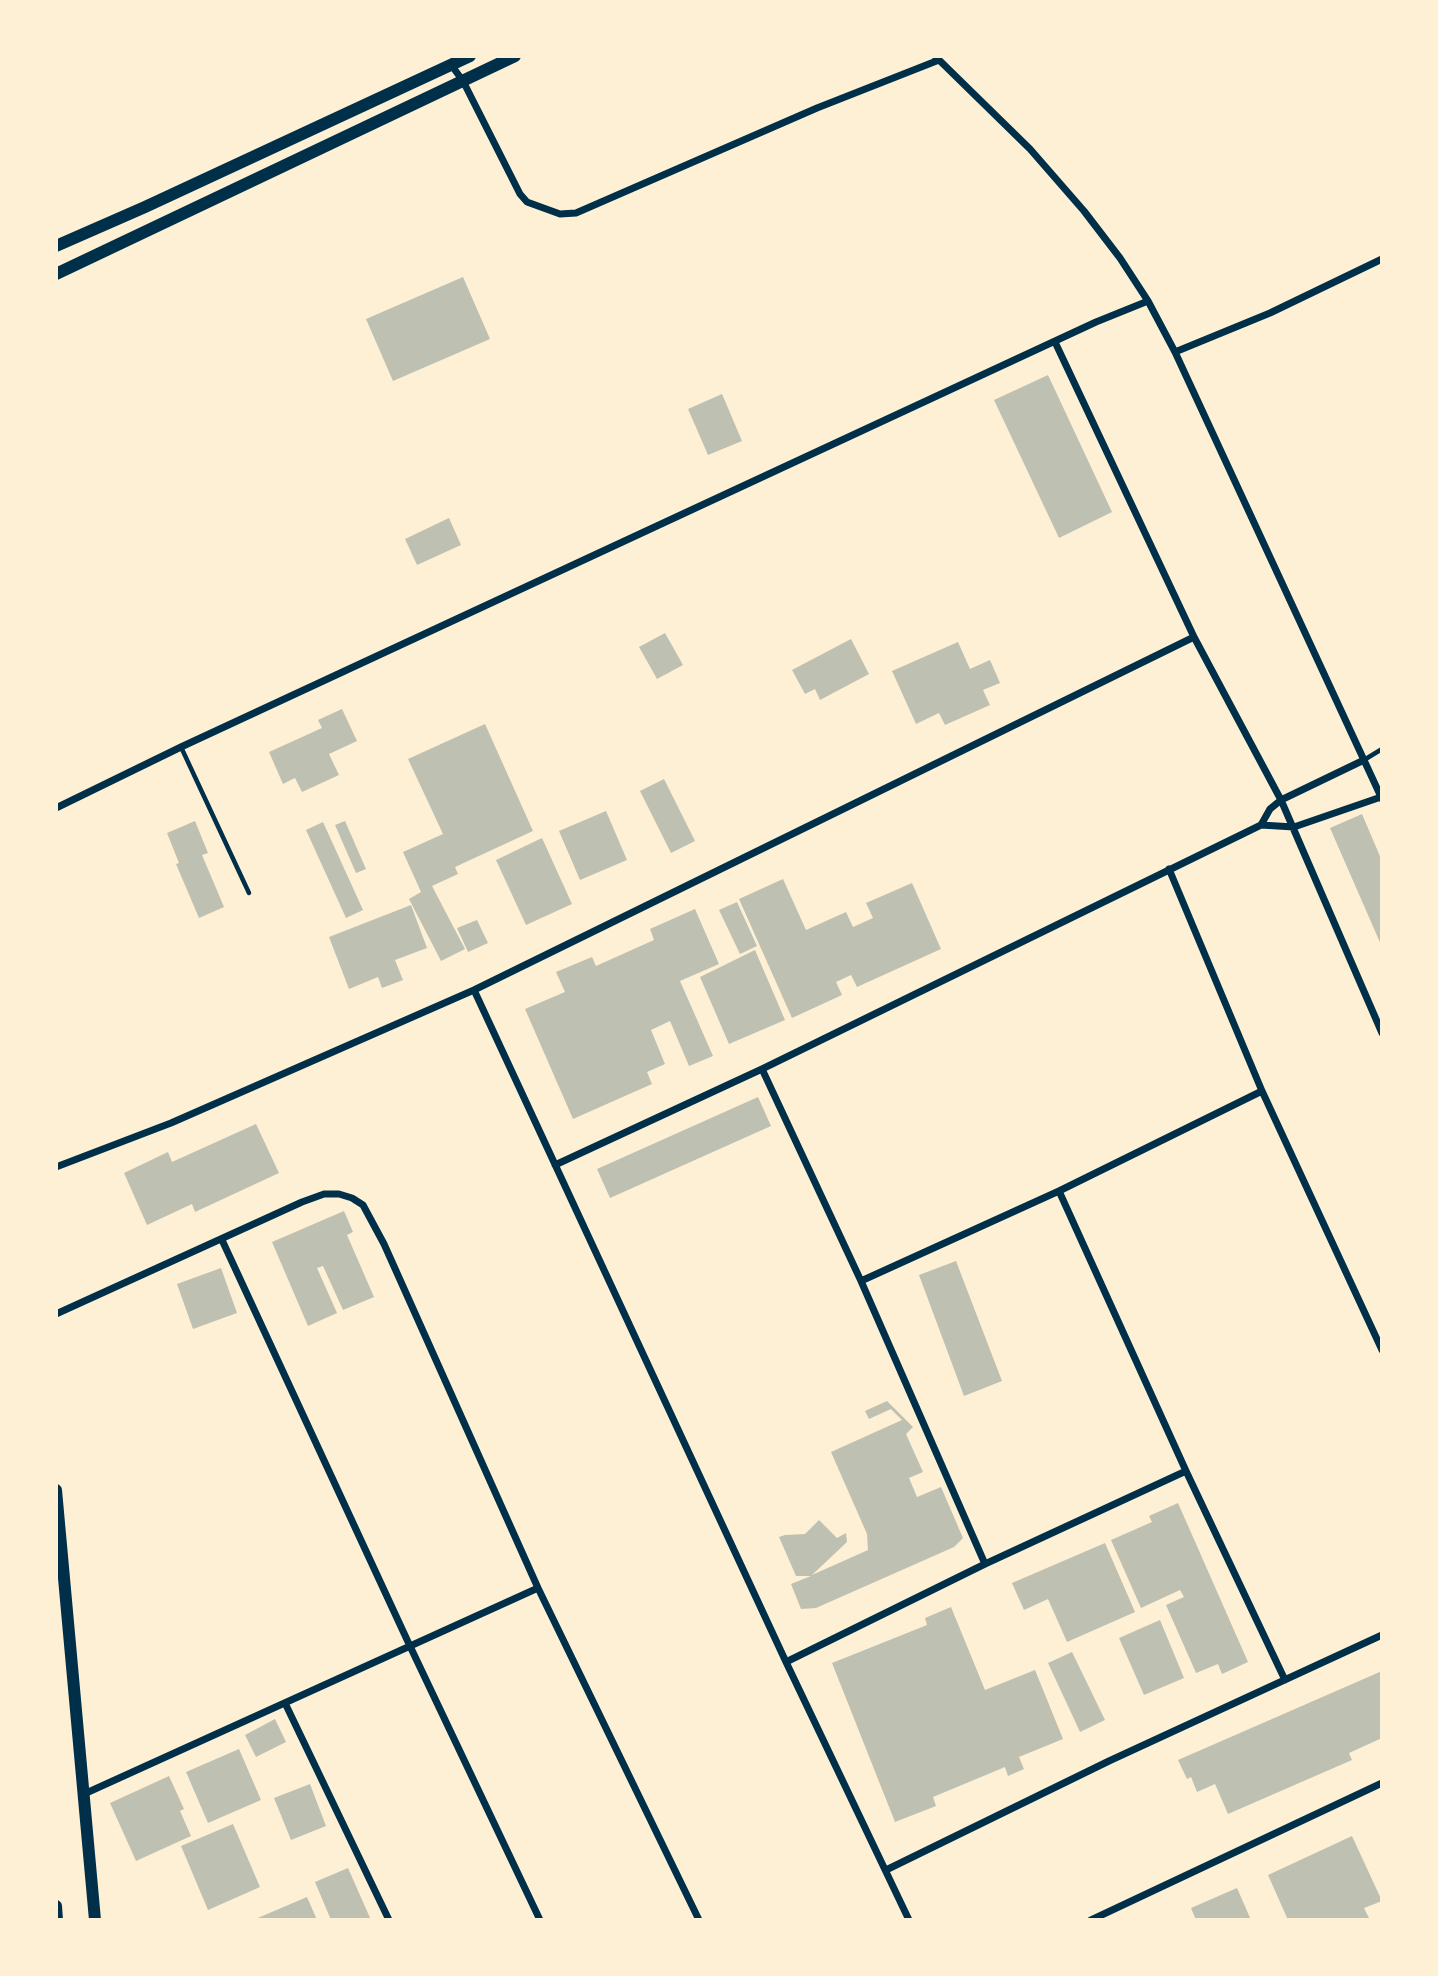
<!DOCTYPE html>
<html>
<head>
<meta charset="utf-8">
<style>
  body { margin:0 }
  #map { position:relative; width:1438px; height:1976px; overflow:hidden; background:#fdf0d5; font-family:"Source Serif 4",serif }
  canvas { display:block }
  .frame { position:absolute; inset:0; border:58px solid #fdf0d5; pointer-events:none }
</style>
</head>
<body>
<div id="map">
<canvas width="1438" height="1976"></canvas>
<div class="frame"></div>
</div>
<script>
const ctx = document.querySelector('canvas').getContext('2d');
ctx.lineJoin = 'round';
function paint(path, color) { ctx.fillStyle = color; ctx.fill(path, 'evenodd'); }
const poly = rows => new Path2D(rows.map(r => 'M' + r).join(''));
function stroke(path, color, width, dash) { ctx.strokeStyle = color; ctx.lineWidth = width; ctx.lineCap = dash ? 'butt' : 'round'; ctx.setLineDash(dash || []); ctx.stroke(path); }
const building = poly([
  [463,277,490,339,393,381,366,319],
  [1048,375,1112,512,1059,538,994,400],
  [722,394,742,441,708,455,688,409],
  [449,518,461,545,417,565,405,539],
  [665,633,683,665,657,679,639,647],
  [851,639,869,674,820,700,815,689,805,694,792,670],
  [958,642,970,669,990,660,1000,683,983,690,990,705,945,725,939,713,916,724,892,671],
  [342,709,357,741,329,754,339,775,302,792,295,778,283,784,269,752,322,728,318,720],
  [485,724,533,831,455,867,458,874,432,886,465,949,441,961,409,899,421,892,403,852,443,834,408,759],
  [664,779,695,841,671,853,640,791],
  [606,811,627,860,580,880,559,831],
  [1362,814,1382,861,1382,947,1330,828],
  [195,821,208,853,202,855,224,907,199,918,176,864,179,863,167,833],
  [345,821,366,869,356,873,335,825],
  [323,822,363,910,346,918,306,830],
  [542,838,572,904,526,925,496,860],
  [783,879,806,930,846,912,853,927,873,918,866,903,912,883,941,949,857,987,851,975,836,982,842,995,792,1018,739,899],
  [737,902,757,946,740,954,719,910],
  [411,905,427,948,395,960,403,980,382,988,378,977,349,989,329,937],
  [695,909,719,964,680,981,713,1056,689,1066,670,1021,651,1030,665,1064,647,1072,652,1084,573,1119,525,1009,565,992,556,972,592,957,596,966,654,940,650,929],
  [477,920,488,943,468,952,457,928],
  [755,950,785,1020,729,1044,700,977],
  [758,1097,771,1126,610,1198,597,1169],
  [256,1124,279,1173,195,1212,192,1204,147,1225,124,1173,168,1152,172,1162],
  [344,1211,353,1232,347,1235,374,1297,343,1310,323,1266,317,1268,337,1313,308,1326,272,1242],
  [956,1261,1002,1381,964,1396,919,1275],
  [221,1268,237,1313,193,1329,177,1284],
  [887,1401,913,1427,906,1434,923,1472,909,1478,917,1497,941,1487,963,1538,954,1547,816,1608,801,1609,791,1584,811,1576,796,1576,779,1537,785,1535,805,1534,819,1520,837,1538,846,1533,847,1542,812,1575,868,1550,867,1534,831,1452,902,1420,891,1409,869,1419,865,1411],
  [1178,1503,1248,1662,1222,1674,1218,1664,1196,1673,1166,1605,1184,1597,1180,1590,1141,1608,1111,1540,1152,1522,1149,1516],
  [1105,1543,1135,1612,1067,1642,1048,1599,1024,1610,1012,1583],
  [951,1607,985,1690,1035,1670,1063,1739,1019,1757,1024,1769,1008,1776,1005,1767,933,1797,936,1806,895,1822,832,1663,927,1625,925,1618],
  [1160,1620,1184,1678,1144,1695,1119,1638],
  [1072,1652,1105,1720,1080,1732,1048,1663],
  [1382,1671,1382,1738,1349,1753,1352,1760,1228,1814,1215,1784,1197,1792,1191,1777,1187,1779,1178,1760],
  [275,1719,286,1742,256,1757,245,1735],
  [239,1749,261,1800,208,1823,186,1772],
  [169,1776,184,1809,180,1811,191,1836,136,1861,110,1803],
  [310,1784,326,1826,291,1840,274,1798],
  [233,1824,260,1887,208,1910,181,1846],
  [1352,1836,1382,1901,1364,1908,1370,1920,1288,1920,1268,1875],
  [348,1868,371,1920,331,1920,315,1882],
  [1237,1888,1251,1920,1196,1920,1191,1908],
  [307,1897,317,1920,253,1920]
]);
const service = poly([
  [181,747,249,893],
  [1364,760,1382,749]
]);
const minor = poly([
  [935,56,1030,149,1084,211,1120,258,1148,301,1175,352,1382,799],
  [452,66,463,81,520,194,527,202,560,214,576,213,817,108,939,60],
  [1055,342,1194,637,1281,800,1382,1033],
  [1175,352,1270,313,1382,259],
  [56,808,181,747,1096,322,1148,301],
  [1261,825,1270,809,1281,800,1364,760],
  [1169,869,1262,1091,1382,1350],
  [474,990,786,1662,909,1920],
  [762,1069,861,1281,985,1564],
  [555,1165,762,1069,1261,825,1294,827,1381,797],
  [56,1167,171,1123,474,990,1194,637],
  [1059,1191,1186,1471,1285,1680],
  [222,1240,409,1644,540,1920],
  [861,1281,1059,1191,1262,1091],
  [56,1314,302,1202,324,1194,339,1194,352,1198,363,1205,384,1244,538,1588,699,1920],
  [786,1662,985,1564,1186,1471],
  [285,1703,389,1920],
  [84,1794,538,1588],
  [886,1870,1109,1761,1382,1635],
  [1091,1920,1382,1783]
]);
const tertiary = poly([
  [56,246,145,207,470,56],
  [56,274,515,56],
  [56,1490,95,1920],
  [56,1906,57,1920]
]);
paint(building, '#bec0b2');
stroke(service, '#003049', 4.5);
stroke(minor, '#003049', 7);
stroke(tertiary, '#003049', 12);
</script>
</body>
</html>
